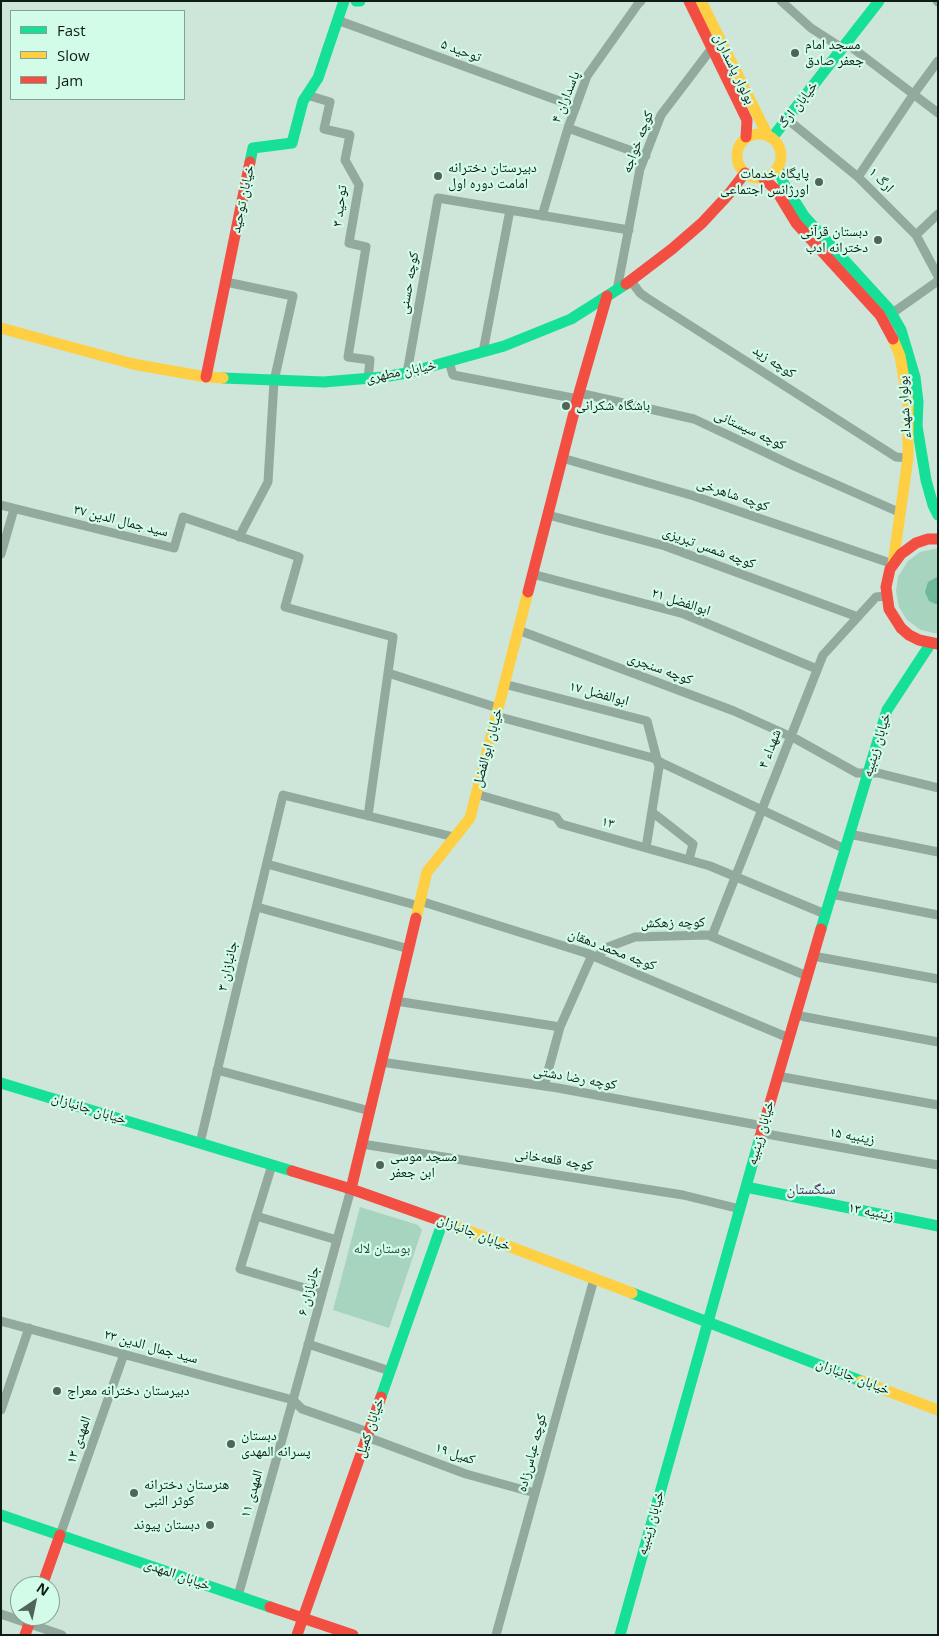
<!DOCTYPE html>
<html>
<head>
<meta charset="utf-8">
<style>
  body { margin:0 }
  #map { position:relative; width:939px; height:1636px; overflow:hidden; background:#cee5da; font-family:"Open Sans",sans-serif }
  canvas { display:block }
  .frame { position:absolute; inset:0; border:2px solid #0d1d16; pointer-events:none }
  .legend { position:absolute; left:10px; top:10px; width:175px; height:90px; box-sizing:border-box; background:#d2fbe8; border:1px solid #83a294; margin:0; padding:6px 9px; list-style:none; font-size:15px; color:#0d1d16 }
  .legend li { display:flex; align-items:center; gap:10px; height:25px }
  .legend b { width:25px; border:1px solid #83a294 }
  .north { position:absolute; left:10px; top:1576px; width:50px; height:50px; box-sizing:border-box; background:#d2fbe8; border:1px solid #83a294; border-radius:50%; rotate:34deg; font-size:14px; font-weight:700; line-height:20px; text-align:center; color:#0d1d16 }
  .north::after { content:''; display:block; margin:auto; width:18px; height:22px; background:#51635b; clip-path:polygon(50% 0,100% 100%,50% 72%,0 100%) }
</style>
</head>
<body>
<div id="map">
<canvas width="939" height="1636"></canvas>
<div class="frame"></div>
<ul class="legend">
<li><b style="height:6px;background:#16e098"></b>Fast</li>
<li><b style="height:6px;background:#ffcf43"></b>Slow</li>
<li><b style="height:6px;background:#f24e42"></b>Jam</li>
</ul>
<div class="north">N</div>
</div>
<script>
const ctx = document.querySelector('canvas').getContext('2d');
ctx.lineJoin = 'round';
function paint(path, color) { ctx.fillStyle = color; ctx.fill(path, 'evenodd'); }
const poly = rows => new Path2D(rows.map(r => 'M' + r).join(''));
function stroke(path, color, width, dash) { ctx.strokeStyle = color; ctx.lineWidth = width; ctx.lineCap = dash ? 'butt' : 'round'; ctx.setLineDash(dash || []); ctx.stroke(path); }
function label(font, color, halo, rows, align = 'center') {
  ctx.font = font + ' "Open Sans","Noto Naskh Arabic",sans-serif'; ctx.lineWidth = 4.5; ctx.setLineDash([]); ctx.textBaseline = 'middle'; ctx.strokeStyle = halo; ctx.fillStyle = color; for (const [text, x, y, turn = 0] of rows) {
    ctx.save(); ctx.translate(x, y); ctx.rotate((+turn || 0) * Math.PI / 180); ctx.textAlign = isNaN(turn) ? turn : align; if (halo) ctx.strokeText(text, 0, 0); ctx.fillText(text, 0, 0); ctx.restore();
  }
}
const green = poly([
  [938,548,938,634,921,630,907,620,899,607,896,591,898,577,908,561,920,552],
  [360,1207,418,1225,422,1230,389,1328,333,1310]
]);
const water = poly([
  [937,577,938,577,938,605,929,601,925,592,928,582]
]);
const street = poly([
  [781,1,811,28,842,48],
  [937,1,938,2],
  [337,20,576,107],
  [846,43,938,113],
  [307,95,330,102,324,129,350,135,345,160,359,185,349,243,366,247,348,357,370,360,368,379],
  [787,119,858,177,916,235,938,276],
  [568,128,646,156],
  [858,177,913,95,938,61],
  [542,216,568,128,587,76,638,4,641,1],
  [916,235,938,214],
  [631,281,640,293,647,298,896,457,908,458],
  [226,282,293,296,274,381,268,482,239,537],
  [617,290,640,169,661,115,712,48],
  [891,314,938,281],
  [483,352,510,210],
  [449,362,453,375,578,399],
  [407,373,438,198,629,230],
  [579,393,694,419,794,466,901,513],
  [562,458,694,496,893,564],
  [1,505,174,548,183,517,299,557,285,607,393,637,368,816],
  [548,515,665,546,858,617],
  [1,554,14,509],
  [532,574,684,614,817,669],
  [518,630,734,711,796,739,857,773,878,773,938,788],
  [388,673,498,708],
  [504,684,647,721,659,767,646,848],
  [496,716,653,758,662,763,845,849],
  [476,794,556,817,561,824,710,866,825,914],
  [652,812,693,844,689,860],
  [849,834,938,852],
  [267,864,419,906],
  [831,894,938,915],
  [420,901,586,953,789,1038],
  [257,907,409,949],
  [712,936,823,655,876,597,886,596],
  [813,956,938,979],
  [596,957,608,947,635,937,708,935,807,976],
  [396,1001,560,1027],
  [795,1015,938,1042],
  [381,1062,558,1088,763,1126],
  [217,1070,370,1111],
  [777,1076,938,1105],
  [544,1086,560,1027,592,955],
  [761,1133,938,1165],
  [200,1143,283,795,454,837],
  [362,1144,683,1195,740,1209],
  [272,1165,240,1269,322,1293],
  [256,1216,337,1240],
  [1,1321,293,1400],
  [308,1344,390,1371],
  [293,1400,302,1409,368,1432],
  [1,1410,29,1328],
  [367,1437,466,1474,535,1493],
  [60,1535,124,1354],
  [238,1596,293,1400,351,1189],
  [1,1614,62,1635],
  [496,1635,594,1279]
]);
const fast = poly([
  [356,1,360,1],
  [772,138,879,1],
  [250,162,253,148,292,143,303,101,318,78,344,1],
  [778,168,784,184,804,216,889,309,901,330,915,377,918,402,917,426,926,480,933,505,938,515],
  [223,378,324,382,383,377,407,373,504,346,571,319,626,284],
  [821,929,887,710,931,643],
  [1,1083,292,1171],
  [746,1187,938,1226],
  [632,1293,861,1381],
  [381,1397,443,1221],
  [1,1515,270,1607],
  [620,1635,760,1137]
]);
const slow = poly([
  [701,1,768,136],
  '737 156a22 22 0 1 1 44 0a22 22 0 1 1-44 0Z',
  [1,328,133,364,206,377,223,378],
  [893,339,900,356,908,402,908,458,893,564],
  [416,918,427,872,470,818,528,592],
  [450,1224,632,1293],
  [861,1381,938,1410]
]);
const jam = poly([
  [689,1,747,120,746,137],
  [763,178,776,190,796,223,880,315,893,339],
  [626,284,672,249,702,223,728,195,745,173],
  [206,377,250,162],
  [938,539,928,539,916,543,901,554,890,569,886,587,889,609,901,628,909,635,919,640,938,644],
  [528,592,579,393,607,296],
  [760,1137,821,929],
  [292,1171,351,1189,450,1224],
  [351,1189,416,918],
  [42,1586,60,1535],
  [270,1607,353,1635],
  [25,1635,32,1616],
  [297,1635,381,1397]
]);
const markers = [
  [795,53,5,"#51635b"],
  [438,176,5,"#51635b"],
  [819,182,5,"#51635b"],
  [878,240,5,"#51635b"],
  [566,406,5,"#51635b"],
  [380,1165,5,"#51635b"],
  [57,1391,5,"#51635b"],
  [231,1444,5,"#51635b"],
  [134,1493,5,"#51635b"],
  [210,1525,5,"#51635b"]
];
const poiNames = [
  ["مسجد امام",805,45],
  ["جعفر صادق",805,61],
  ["دبیرستان دخترانه",448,168],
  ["امامت دوره اول",448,184],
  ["پایگاه خدمات",809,174,"right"],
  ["اورژانس اجتماعی",809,190,"right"],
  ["دبستان قرآنی",868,232,"right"],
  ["دخترانه ادب",868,248,"right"],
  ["باشگاه شکرانی",576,406],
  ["مسجد موسی",390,1157],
  ["ابن جعفر",390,1173],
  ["دبیرستان دخترانه معراج",67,1391],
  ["دبستان",241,1436],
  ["پسرانه المهدی",241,1452],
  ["هنرستان دخترانه",144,1485],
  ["کوثر النبی",144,1501],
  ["دبستان پیوند",200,1525,"right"]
];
const streetNames = [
  ["توحید ۵",461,51,20],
  ["بولوار پاسداران",734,69,64],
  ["پاسداران ۴",566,97,-68],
  ["خیابان ارگ",798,105,-52],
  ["کوچه خواجه",638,142,-69],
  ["ارگ ۱",881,180,45],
  ["خیابان توحید",243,199,-78],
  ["توحید ۳",340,206,-83],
  ["کوچه حسنی",409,283,-80],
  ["کوچه زید",774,362,33],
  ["خیابان مطهری",401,372,-11],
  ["بولوار شهداء",905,407,-93],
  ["کوچه سیستانی",750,430,25],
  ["کوچه شاهرخی",733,495,19],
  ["سید جمال الدین ۳۷",121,521,14],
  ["کوچه شمس تبریزی",709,548,20],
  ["ابوالفضل ۲۱",681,602,18],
  ["کوچه سنجری",660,669,20],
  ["ابوالفضل ۱۷",599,694,15],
  ["خیابان زینبیه",877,745,-73],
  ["خیابان ابوالفضل",488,748,-75],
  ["شهداء ۴",770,749,-69],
  ["۱۳",608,823,16],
  ["کوچه زهکش",673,923,-1],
  ["کوچه محمد دهقان",612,950,21],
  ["جانبازان ۳",228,966,-77],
  ["کوچه رضا دشتی",575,1078,10],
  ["خیابان جانبازان",89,1109,17],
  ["خیابان زینبیه",761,1133,-74],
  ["زینبیه ۱۵",852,1136,10],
  ["کوچه قلعه‌خانی",554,1160,9],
  ["زینبیه ۱۳",871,1212,11],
  ["خیابان جانبازان",474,1233,21],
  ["جانبازان ۶",309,1291,-75],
  ["سید جمال الدین ۲۳",151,1347,15],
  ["خیابان جانبازان",853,1377,21],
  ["خیابان کمیل",370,1428,-71],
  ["المهدی ۱۳",79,1440,-71],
  ["کوچه عباس‌زاده",532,1453,-75],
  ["کمیل ۱۹",455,1454,19],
  ["المهدی ۱۱",252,1494,-74],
  ["خیابان زینبیه",651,1523,-74],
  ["خیابان المهدی",177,1575,19]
];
const parkNames = [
  ["بوستان لاله",382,1249]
];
const neighbourhoodNames = [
  ["سنگستان",811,1190]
];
paint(green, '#a6d4bf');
paint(water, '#70b89b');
stroke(street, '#92aa9e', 9);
stroke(fast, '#16e098', 11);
stroke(slow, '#ffcf43', 11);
stroke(jam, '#f24e42', 11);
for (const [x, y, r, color] of markers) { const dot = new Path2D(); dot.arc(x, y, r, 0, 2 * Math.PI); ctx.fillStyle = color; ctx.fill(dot); stroke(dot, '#d2fbe8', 2); }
label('14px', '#0d1d16', '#d2fbe8', poiNames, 'left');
label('14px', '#0d1d16', '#d2fbe8', streetNames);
label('14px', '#224a3a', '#d2fbe8', parkNames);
label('15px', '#512a61', '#d2fbe8', neighbourhoodNames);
</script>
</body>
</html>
